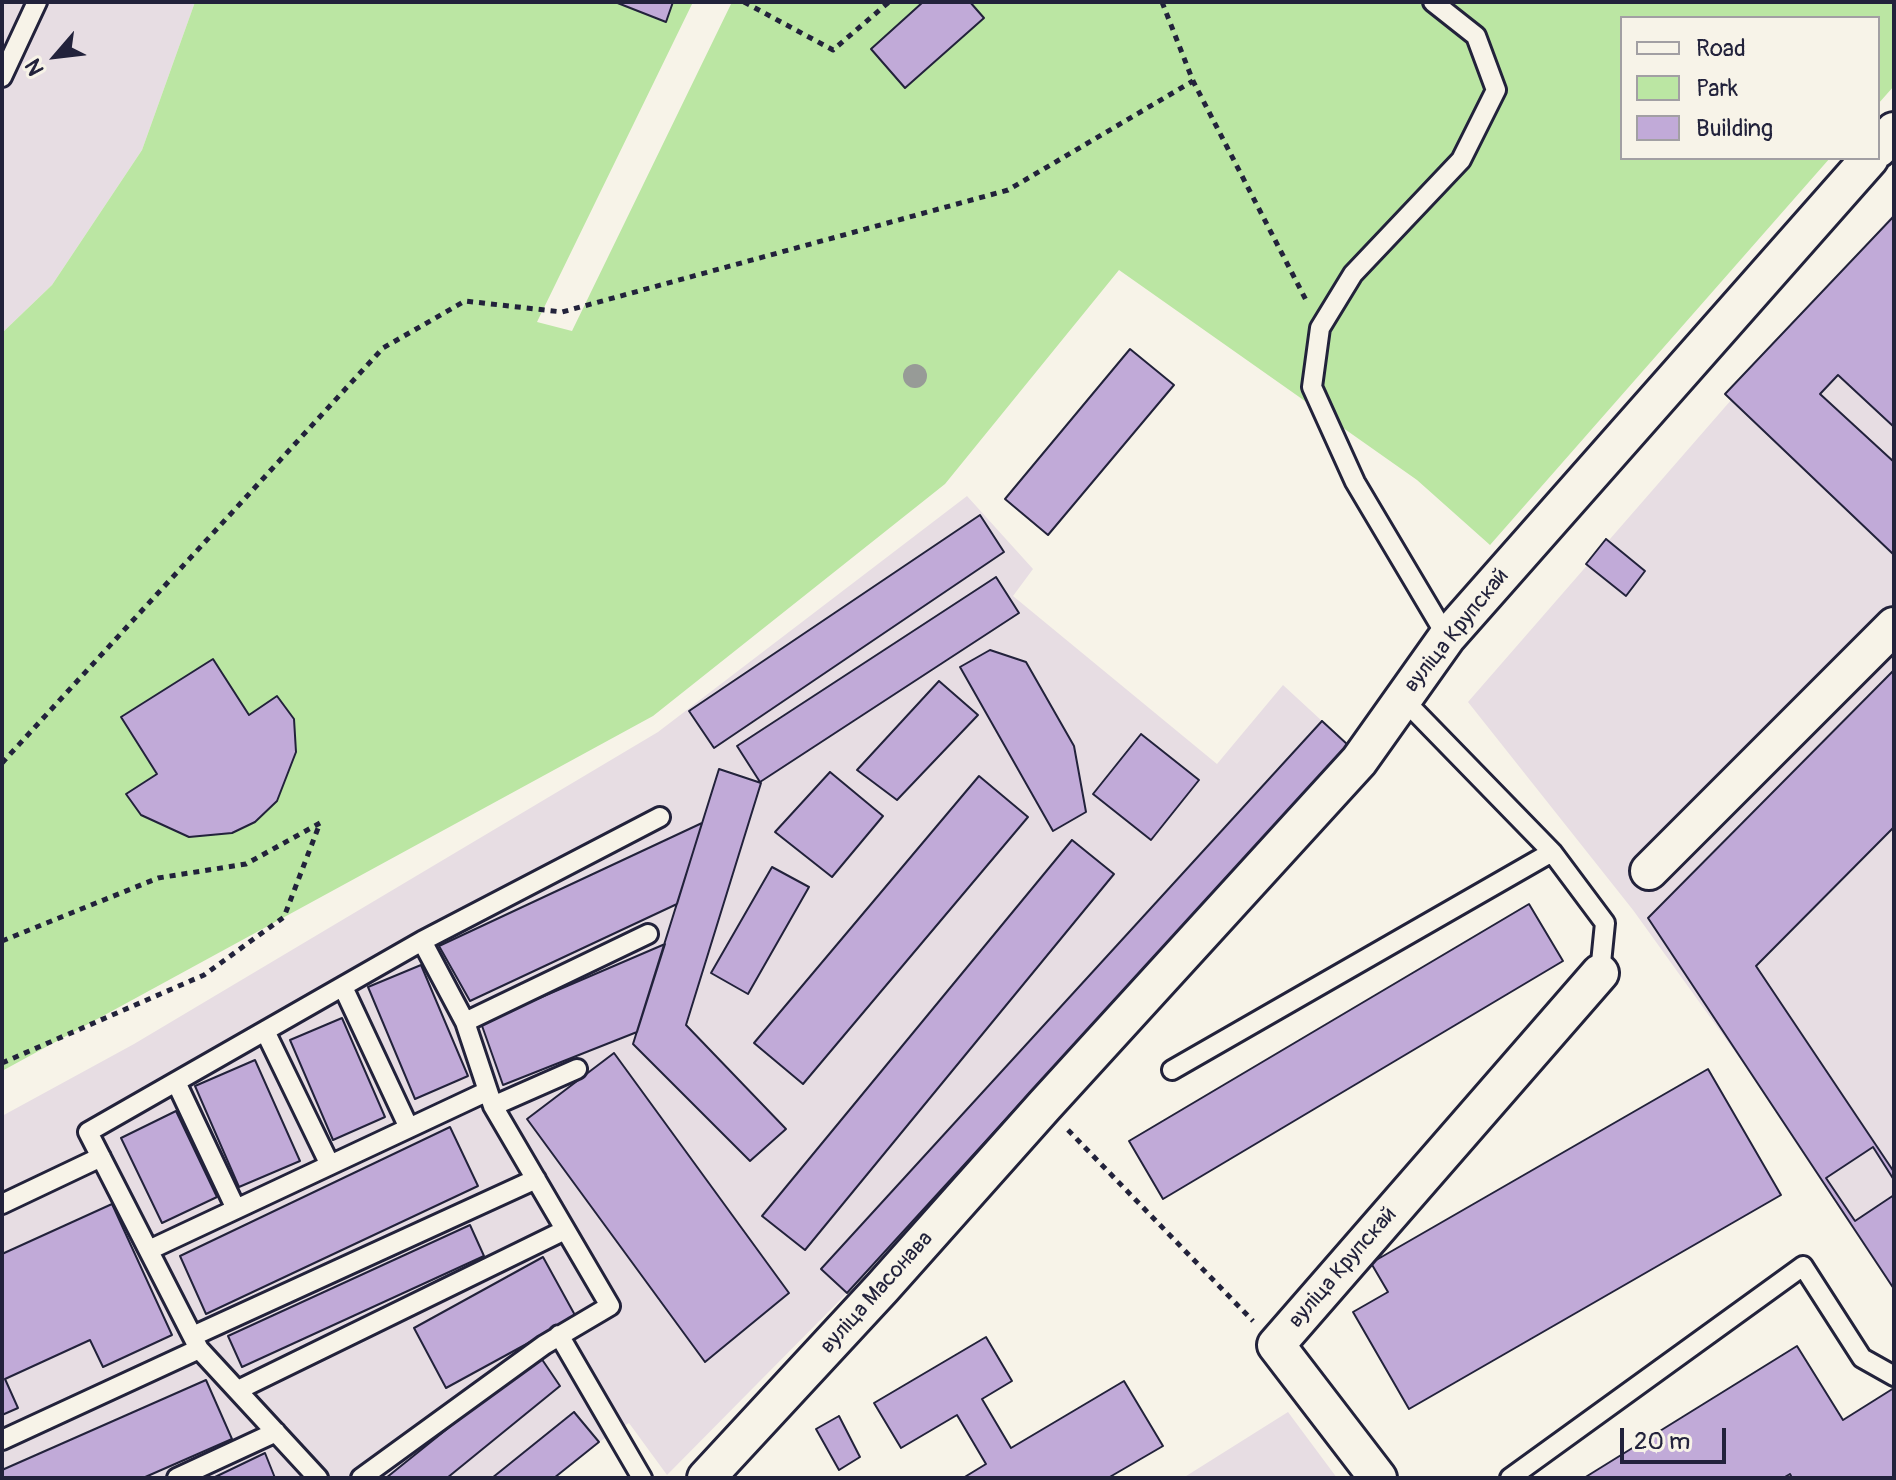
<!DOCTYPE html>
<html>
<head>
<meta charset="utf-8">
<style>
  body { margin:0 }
  #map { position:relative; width:1896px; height:1480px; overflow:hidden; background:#f7f3e8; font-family:Pangolin,sans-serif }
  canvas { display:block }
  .frame { position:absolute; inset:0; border:4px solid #22223b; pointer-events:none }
  .legend { position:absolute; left:1620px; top:16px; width:260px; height:144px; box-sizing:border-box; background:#f7f3e8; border:2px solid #a29fa3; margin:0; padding:10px 14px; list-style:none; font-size:24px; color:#22223b }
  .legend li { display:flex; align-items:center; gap:16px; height:40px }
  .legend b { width:40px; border:2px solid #a29fa3 }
  .north { position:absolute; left:16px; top:16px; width:80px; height:80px; -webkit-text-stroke:6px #f7f3e8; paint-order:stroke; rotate:242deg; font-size:22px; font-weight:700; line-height:32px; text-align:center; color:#22223b }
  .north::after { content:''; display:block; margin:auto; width:28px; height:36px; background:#22223b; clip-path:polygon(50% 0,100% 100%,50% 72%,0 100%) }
  .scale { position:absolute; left:1620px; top:1428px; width:106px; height:36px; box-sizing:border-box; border:4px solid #22223b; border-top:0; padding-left:10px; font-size:24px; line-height:28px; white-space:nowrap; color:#22223b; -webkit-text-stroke:6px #f7f3e8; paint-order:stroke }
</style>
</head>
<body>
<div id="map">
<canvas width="1896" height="1480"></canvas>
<div class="frame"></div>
<ul class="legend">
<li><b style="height:10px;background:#f7f3e8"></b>Road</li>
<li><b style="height:22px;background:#bbe6a3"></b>Park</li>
<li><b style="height:22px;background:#c1aad8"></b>Building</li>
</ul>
<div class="north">N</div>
<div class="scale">20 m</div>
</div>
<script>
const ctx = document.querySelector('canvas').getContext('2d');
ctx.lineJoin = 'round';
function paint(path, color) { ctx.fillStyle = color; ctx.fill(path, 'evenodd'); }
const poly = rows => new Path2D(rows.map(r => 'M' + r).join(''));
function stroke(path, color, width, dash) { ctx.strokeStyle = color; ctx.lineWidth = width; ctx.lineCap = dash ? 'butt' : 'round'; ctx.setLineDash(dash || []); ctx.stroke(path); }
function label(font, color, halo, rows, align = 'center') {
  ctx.font = font + ' Pangolin,sans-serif'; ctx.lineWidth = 7; ctx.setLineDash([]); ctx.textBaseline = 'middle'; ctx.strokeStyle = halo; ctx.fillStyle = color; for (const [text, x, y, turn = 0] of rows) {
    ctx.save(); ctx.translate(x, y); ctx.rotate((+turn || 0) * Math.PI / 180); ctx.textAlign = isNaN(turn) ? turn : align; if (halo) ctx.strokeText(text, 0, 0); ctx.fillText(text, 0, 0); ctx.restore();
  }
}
const built = poly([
  [2,2,195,2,142,150,52,285,2,333],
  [1894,213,1894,1285,1826,1178,1633,910,1468,702],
  [967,496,1033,569,1013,596,1217,764,1283,685,1348,745,847,1293,667,1475,629,1423,599,1442,554,1478,2,1478,2,1116,134,1044,658,732],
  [1288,1412,1337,1478,1183,1478]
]);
const green = poly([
  [195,2,693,2,537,322,572,331,732,2,1894,2,1894,86,1878,104,1878,18,1622,18,1622,158,1830,158,1490,545,1417,480,1119,270,945,484,653,716,2,1071,2,333,52,285,142,150]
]);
const building = poly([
  [615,2,673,2,666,22,615,2],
  [923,2,970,2,984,18,905,88,871,49,923,2],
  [1894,216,1894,427,1838,375,1820,394,1894,462,1893,554,1725,394,1894,216],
  [1130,349,1174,385,1048,535,1005,499,1130,349],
  [980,515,1004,552,714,748,689,711,980,515],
  [1606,539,1645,571,1626,596,1586,564,1606,539],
  [996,577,1019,613,760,782,737,746,996,577],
  [990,650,1026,662,1074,746,1086,812,1053,831,960,667,990,650],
  [213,659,249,715,277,696,294,719,296,752,277,801,255,822,232,833,189,837,141,815,126,794,157,774,121,717,213,659],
  [1894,670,1894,827,1756,966,1894,1172,1894,1289,1648,918,1894,670],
  [939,681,978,715,897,800,857,770,939,681],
  [1322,721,1348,745,847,1293,821,1269,1322,721],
  [1141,734,1199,780,1151,840,1093,794,1141,734],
  [719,769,761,783,686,1025,786,1129,750,1161,633,1044,719,769],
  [830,772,883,816,832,877,775,832,830,772],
  [979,776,1028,817,803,1084,754,1043,979,776],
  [702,823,677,904,470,1001,439,946,702,823],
  [1072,840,1114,874,805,1250,762,1216,1072,840],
  [772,867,809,887,748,994,711,973,772,867],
  [1529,904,1563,961,1163,1199,1129,1141,1529,904],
  [665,944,637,1032,503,1085,481,1023,665,944],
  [421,965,468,1076,415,1099,368,987,421,965],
  [342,1018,385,1117,333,1140,290,1040,342,1018],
  [614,1053,789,1293,705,1362,527,1119,614,1053],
  [255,1060,300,1161,239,1187,195,1086,255,1060],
  [1708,1069,1781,1195,1409,1409,1353,1312,1388,1292,1371,1263,1708,1069],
  [176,1111,217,1197,162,1223,121,1138,176,1111],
  [450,1127,478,1186,206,1314,180,1256,450,1127],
  [1873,1147,1894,1180,1894,1195,1855,1221,1826,1178,1873,1147],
  [112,1204,172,1335,103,1367,90,1340,5,1379,18,1408,2,1415,2,1254,112,1204],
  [470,1225,484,1256,242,1367,228,1336,470,1225],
  [543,1257,576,1317,446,1388,414,1328,543,1257],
  [986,1337,1012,1381,982,1399,1011,1448,1124,1381,1163,1446,1108,1478,963,1478,986,1464,957,1415,901,1448,874,1403,986,1337],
  [1797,1346,1843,1420,1894,1388,1894,1478,1792,1478,1790,1474,1783,1478,1584,1478,1797,1346],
  [539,1355,560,1386,447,1478,386,1478,539,1355],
  [206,1380,232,1439,143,1478,2,1478,2,1470,206,1380],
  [574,1412,599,1442,554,1478,492,1478,574,1412],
  [839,1416,860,1457,839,1470,816,1429,839,1416],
  [265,1453,275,1478,213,1478,265,1453]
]);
const path = poly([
  [744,2,833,50,889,2],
  [1162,2,1193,81,1307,302],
  [2,763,383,348,465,301,562,312,1008,190,1193,81],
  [2,941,158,878,246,864,320,823],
  [2,1063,204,975,284,917,320,823],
  [1068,1130,1253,1321]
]);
const service = poly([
  [1433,2,1476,36,1496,90,1461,160,1353,274,1320,328,1312,387,1355,482,1447,637],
  [2,77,37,2],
  [1403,699,1552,852,1605,923,1600,973],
  [422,941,660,817],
  [343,987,409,1128],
  [465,1022,648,934],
  [265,1031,330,1165],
  [1172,1070,1552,852],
  [176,1082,236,1209],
  [493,1106,577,1069],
  [2,1204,101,1157],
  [149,1250,488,1091],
  [559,1335,642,1478],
  [193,1336,536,1179],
  [238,1390,565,1230],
  [2,1440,199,1349],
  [177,1478,276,1432],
  [318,1478,199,1349,88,1132,422,941,465,1022,493,1106,610,1306,544,1345,361,1478],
  [1510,1478,1803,1266,1862,1358,1894,1376]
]);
const minor = poly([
  [1878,149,1894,131],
  [1649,871,1894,626],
  [706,1478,882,1288,1045,1105,1359,761,1447,637,1870,158],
  [1378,1478,1276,1345,1600,973]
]);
const trees = [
  [915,376]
];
const streetNames = [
  ["вуліца Крупскай",1457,631,-51],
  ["вуліца Крупскай",1343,1268,-49],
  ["вуліца Масонава",877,1293,-48]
];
paint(built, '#e7dde3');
paint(green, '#bbe6a3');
paint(building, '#c1aad8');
stroke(building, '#22223b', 2);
stroke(service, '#22223b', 24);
stroke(minor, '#22223b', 42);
stroke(path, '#22223b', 5, [6, 6]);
stroke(service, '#f7f3e8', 18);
stroke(minor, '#f7f3e8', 36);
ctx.fillStyle = '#979b97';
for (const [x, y] of trees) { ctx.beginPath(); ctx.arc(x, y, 12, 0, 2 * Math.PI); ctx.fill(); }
label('22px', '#22223b', '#f7f3e8', streetNames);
</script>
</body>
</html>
